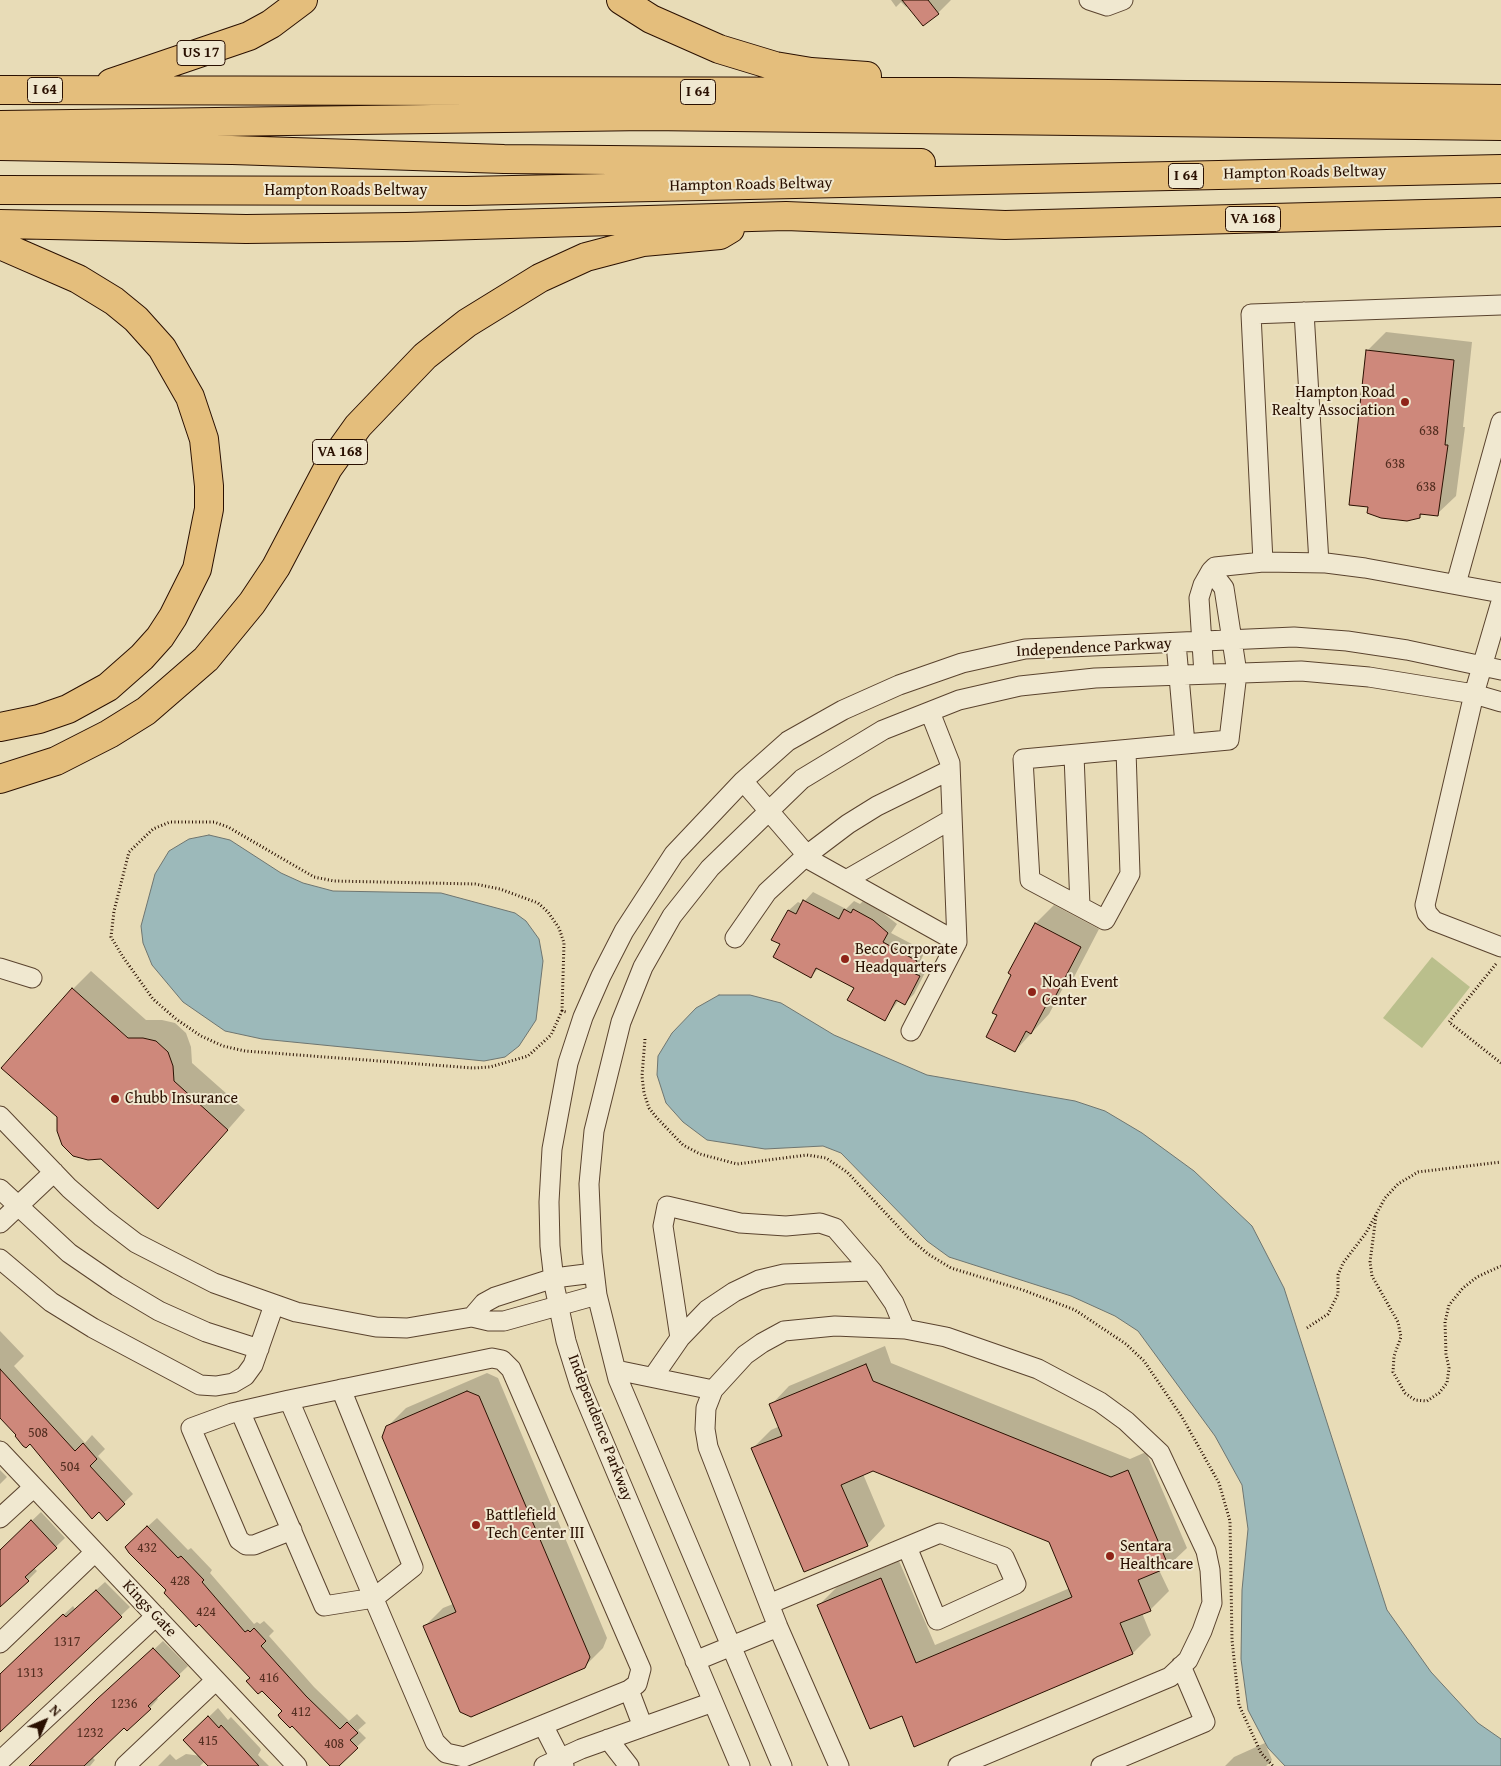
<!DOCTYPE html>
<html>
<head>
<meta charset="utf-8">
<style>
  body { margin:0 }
  #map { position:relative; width:1501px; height:1766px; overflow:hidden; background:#e8dcb7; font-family:"Gentium Book Plus",serif }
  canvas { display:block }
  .north { position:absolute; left:20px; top:1696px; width:50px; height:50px; -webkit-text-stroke:4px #f0e8d0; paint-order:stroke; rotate:45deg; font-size:14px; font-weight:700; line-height:20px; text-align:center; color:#2a1001 }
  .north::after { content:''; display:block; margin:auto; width:18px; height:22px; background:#2a1001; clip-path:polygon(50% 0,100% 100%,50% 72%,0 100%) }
</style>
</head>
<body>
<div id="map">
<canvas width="1501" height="1766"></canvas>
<div class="north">N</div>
</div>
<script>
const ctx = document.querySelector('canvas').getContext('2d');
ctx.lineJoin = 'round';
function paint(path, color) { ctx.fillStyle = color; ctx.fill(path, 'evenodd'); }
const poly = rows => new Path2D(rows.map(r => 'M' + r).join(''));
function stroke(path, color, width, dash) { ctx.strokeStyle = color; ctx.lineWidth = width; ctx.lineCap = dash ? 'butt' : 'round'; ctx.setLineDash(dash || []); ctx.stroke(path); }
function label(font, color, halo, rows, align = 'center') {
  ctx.font = font + ' "Gentium Book Plus",serif'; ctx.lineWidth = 4; ctx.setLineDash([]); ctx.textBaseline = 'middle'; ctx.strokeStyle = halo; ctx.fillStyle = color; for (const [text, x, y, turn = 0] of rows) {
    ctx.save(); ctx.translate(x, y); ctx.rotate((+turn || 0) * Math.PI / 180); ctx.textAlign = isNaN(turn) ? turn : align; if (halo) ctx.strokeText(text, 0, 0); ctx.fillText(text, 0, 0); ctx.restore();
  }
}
const green = poly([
  [1432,957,1470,987,1422,1048,1383,1018]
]);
const water = poly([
  [209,835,230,840,281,873,303,883,333,891,441,893,515,913,526,921,539,939,543,961,536,1020,519,1046,505,1057,484,1061,262,1039,225,1031,183,1002,152,965,143,943,141,926,155,874,169,851,189,839,209,835],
  [719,995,750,995,781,1003,834,1035,927,1075,1075,1101,1105,1111,1142,1133,1194,1171,1252,1226,1284,1288,1387,1610,1431,1672,1478,1723,1501,1739,1501,1766,1285,1766,1268,1748,1248,1710,1241,1659,1242,1590,1248,1529,1242,1485,1215,1436,1138,1331,1115,1316,1071,1296,949,1257,927,1241,841,1153,823,1146,765,1149,707,1140,683,1122,666,1103,657,1075,658,1056,672,1033,696,1008,719,995]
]);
const shadow = poly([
  [891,0,951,0,938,13,908,5,906,7,901,2,896,7],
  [1386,332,1472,342,1463,427,1465,427,1456,496,1437,514,1424,513,1419,517,1367,351],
  [813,892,846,909,854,901,860,904,863,901,882,912,897,924,891,933,925,951,920,962,928,967,914,994,905,1003,899,1000,885,1019,856,987,819,968,811,976,781,944,789,910,798,902,802,904],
  [1054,905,1099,929,1074,977,1064,986,1049,1014,1015,1051,999,1015,1036,923],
  [91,971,146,1020,162,1020,175,1023,186,1033,191,1047,192,1063,245,1110,176,1189,73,989],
  [0,1331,24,1356,14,1366,85,1443,92,1435,105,1449,98,1456,133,1494,107,1519,30,1443,18,1435,0,1415],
  [885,1346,891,1363,1130,1459,1146,1452,1187,1548,1168,1566,1159,1570,1169,1591,1150,1610,1142,1613,1151,1635,1133,1653,914,1745,902,1715,819,1605,837,1587,899,1561,935,1645,1070,1588,1050,1541,873,1470,863,1474,885,1526,867,1545,753,1448,771,1430,780,1426,771,1405,789,1386],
  [487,1373,498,1378,607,1638,603,1648,584,1667,424,1627,443,1608,453,1604,387,1427,406,1408],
  [0,1470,7,1477,0,1484],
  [41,1512,65,1538,34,1568,37,1571,28,1580,0,1600,0,1551],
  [157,1518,188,1550,191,1548,212,1570,210,1573,254,1624,257,1622,260,1624,264,1621,274,1631,269,1636,314,1687,349,1721,357,1714,366,1723,358,1730,366,1738,337,1766,331,1766,284,1711,168,1590,135,1538],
  [105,1582,130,1607,0,1730,0,1674,73,1606,75,1609],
  [163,1641,188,1666,156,1697,158,1699,150,1708,124,1726,92,1757,95,1760,90,1766,30,1766],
  [218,1708,228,1720,231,1717,260,1748,261,1750,258,1755,269,1766,211,1766,206,1760,200,1766,158,1766,170,1754,176,1760,186,1754,201,1756,185,1740],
  [1265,1743,1272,1760,1266,1766,1225,1766,1234,1757]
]);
const building = poly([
  [902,0,928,0,939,14,923,26,902,0],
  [1366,350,1454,360,1445,445,1448,445,1438,516,1420,514,1420,518,1407,521,1381,518,1367,513,1368,507,1349,505,1366,350],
  [803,900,839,919,844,909,851,913,853,909,873,920,888,933,883,942,917,961,911,972,920,976,905,1005,896,1000,885,1021,847,1000,854,988,816,968,811,978,773,957,780,944,771,940,788,910,796,914,803,900],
  [1035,923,1081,947,1055,997,1051,996,1031,1034,1026,1031,1015,1052,986,1037,997,1015,992,1013,1011,975,1008,973,1035,923],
  [72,988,128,1038,143,1038,156,1041,168,1052,173,1066,174,1081,228,1130,158,1209,101,1159,88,1160,73,1156,62,1145,57,1131,57,1117,1,1068,72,988],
  [866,1364,873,1381,1111,1477,1128,1470,1169,1567,1138,1580,1151,1611,1120,1623,1133,1654,914,1747,902,1716,870,1729,817,1605,881,1578,916,1663,1072,1597,1049,1542,873,1471,841,1485,868,1546,804,1572,751,1448,782,1436,769,1404,866,1364],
  [0,1369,75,1451,83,1443,97,1459,90,1466,125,1504,107,1521,99,1512,92,1519,30,1444,26,1448,23,1446,15,1436,16,1435,0,1418,0,1369],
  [467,1391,479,1396,590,1657,585,1668,471,1717,460,1712,423,1626,456,1612,382,1437,386,1426,467,1391],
  [31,1520,57,1548,25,1577,29,1581,0,1607,0,1550,31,1520],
  [147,1526,178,1558,181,1556,204,1580,202,1582,245,1632,248,1630,250,1632,254,1628,266,1641,261,1646,306,1696,340,1729,347,1722,358,1733,350,1740,358,1748,339,1766,330,1766,292,1726,290,1728,280,1718,278,1715,282,1711,262,1691,258,1694,246,1681,250,1678,199,1624,196,1627,164,1593,166,1590,129,1553,125,1547,147,1526],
  [96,1590,122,1617,0,1732,0,1674,63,1614,66,1617,96,1590],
  [153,1648,180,1676,148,1706,151,1709,127,1731,124,1728,84,1766,29,1766,97,1699,153,1648],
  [208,1716,219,1728,221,1725,259,1766,208,1766,183,1740,208,1716]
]);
const path = poly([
  [1496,964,1449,1022,1501,1063],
  [562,1011,564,943,559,928,548,912,538,903,500,889,475,884,334,881,314,877,228,827,214,822,170,822,153,829,129,852,114,911,111,937,123,957,153,999,176,1019,201,1036,223,1046,245,1051,473,1068,490,1067,528,1056,551,1035,562,1011,566,1012],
  [645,1039,642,1076,644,1093,649,1108,657,1118,683,1145,700,1154,737,1164,807,1155,826,1158,847,1172,908,1237,928,1254,951,1268,1023,1290,1075,1310,1126,1344,1144,1361,1182,1417,1219,1483,1230,1521,1232,1640,1239,1705,1261,1753,1273,1766],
  [1376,1216,1370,1262,1372,1276,1398,1322,1401,1337,1394,1356,1393,1372,1405,1393,1415,1400,1427,1401,1439,1393,1447,1383,1449,1368,1446,1354,1445,1322,1449,1305,1463,1288,1477,1277,1501,1266],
  [1307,1328,1328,1314,1338,1294,1338,1275,1343,1263,1366,1233,1385,1198,1398,1184,1418,1172,1501,1162]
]);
const minor = poly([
  [1089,0,1107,6,1123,0],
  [1501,305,1251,314,1263,562,1326,563,1365,568,1501,593],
  [1304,312,1319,563],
  [1211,571,1215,567,1263,562],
  [1456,584,1501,422],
  [1501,602,1474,694,1425,905,1427,913,1434,921,1501,947],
  [1176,643,1185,744],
  [1126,750,1130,874,1105,920,1030,880,1023,759,1229,740,1237,673,1224,588,1211,571,1203,585,1199,598,1204,674],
  [1074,755,1080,906],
  [743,781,812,861,957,942,950,763,930,712],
  [846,880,952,819],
  [735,938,767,892,807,855,848,824,877,806,950,770],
  [0,968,32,978],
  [911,1031,957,942],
  [0,1116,69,1188,102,1217,136,1243,214,1283,296,1312,376,1327,407,1328,472,1317],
  [0,1189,69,1253,117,1286,159,1311,206,1332,259,1349],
  [0,1223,54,1172],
  [0,1259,51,1302,93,1328,200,1385,216,1386,233,1383,245,1376,253,1365,274,1305],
  [594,1273,554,1278,495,1297,484,1303,472,1317,489,1321,504,1321,597,1295],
  [680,1338,663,1226,667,1206,740,1223,786,1226,820,1223,835,1228,872,1271,894,1303,905,1329],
  [616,1370,713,1390],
  [653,1377,680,1338,707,1310,734,1292,759,1280,784,1274,872,1271],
  [289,1400,232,1413,191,1428,239,1540,246,1545,254,1545,292,1530],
  [240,1411,324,1606,374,1598,413,1567,341,1389],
  [0,1451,297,1766],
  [0,1518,34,1487],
  [769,1604,940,1533,1004,1557,1016,1584,937,1620,907,1547],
  [0,1643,95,1552],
  [695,1661,778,1627],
  [629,1690,637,1684,641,1669,511,1369,502,1360,492,1358,289,1400,435,1742,446,1753,464,1757,629,1690,643,1727],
  [543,1725,564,1766],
  [608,1739,629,1766],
  [0,1761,156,1616],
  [125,1766,216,1680],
  [544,1766,581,1749,713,1702],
  [740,1766,580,1386,566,1341,555,1289,550,1246,549,1202,552,1149,568,1063,583,1017,601,976,624,931,674,854,743,781,788,741,843,710,899,685,962,663,1025,649,1294,637,1347,641,1407,650,1501,670],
  [782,1766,618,1379,597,1295,592,1253,589,1184,594,1131,621,1022,643,967,672,916,710,868,802,779,883,730,959,700,1020,686,1095,678,1301,671,1369,677,1474,694,1501,702],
  [839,1766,778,1627,708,1447,705,1429,706,1408,713,1390,745,1355,762,1343,784,1331,835,1326,905,1329,946,1337,1038,1369,1100,1402,1126,1421,1160,1453,1206,1551,1210,1570,1212,1603,1202,1631,1188,1660,1170,1677,958,1766],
  [1101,1766,1205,1722,1181,1666]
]);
const highway = poly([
  [621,0,651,19,719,49,775,66,811,72,867,76],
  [111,83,249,36,271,24,303,0],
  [0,90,952,92,1501,99],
  [0,125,647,116,1501,126],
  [0,146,232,150,504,159,921,163],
  [0,190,466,191,1501,169],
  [0,224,246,229,406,227,786,216,1005,225,1501,212],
  [0,245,78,279,114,301,136,319,162,348,190,397,204,439,209,486,209,509,197,569,173,617,160,637,142,657,108,687,68,709,39,719,0,727],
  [0,779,56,761,109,734,146,711,206,659,252,603,276,567,328,468,358,426,425,356,467,323,540,278,586,257,643,242,720,235,730,229]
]);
const markers = [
  [1405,402,5,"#8f2418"],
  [845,959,5,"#8f2418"],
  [1032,992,5,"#8f2418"],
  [115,1099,5,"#8f2418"],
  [476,1525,5,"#8f2418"],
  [1110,1556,5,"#8f2418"]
];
const numberNames = [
  ["638",1429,431],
  ["638",1395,464],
  ["638",1426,487],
  ["508",38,1433],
  ["504",70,1467],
  ["432",147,1548],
  ["428",180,1581],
  ["424",206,1612],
  ["1317",67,1642],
  ["1313",30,1673],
  ["416",269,1678],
  ["1236",124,1704],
  ["412",301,1712],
  ["1232",90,1733],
  ["415",208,1741],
  ["408",334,1744]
];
const shields = [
  [201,53,48],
  [45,90,35],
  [698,92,35],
  [1186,176,35],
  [1253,219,55],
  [340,452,55]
];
const shieldNames = [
  ["US 17",201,53],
  ["I 64",45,90],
  ["I 64",698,92],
  ["I 64",1186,176],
  ["VA 168",1253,219],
  ["VA 168",340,452]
];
const streetNames = [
  ["Hampton Roads Beltway",1305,173,-1],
  ["Hampton Roads Beltway",751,185,-1],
  ["Hampton Roads Beltway",346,191],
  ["Independence Parkway",1094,648,-3],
  ["Independence Parkway",600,1428,69],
  ["Kings Gate",149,1609,47]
];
const poiNames = [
  ["Hampton Road",1395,393,"right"],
  ["Realty Association",1395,411,"right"],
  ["Beco Corporate",855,950],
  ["Headquarters",855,968],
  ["Noah Event",1042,983],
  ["Center",1042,1001],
  ["Chubb Insurance",125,1099],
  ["Battlefield",486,1516],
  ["Tech Center III",486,1534],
  ["Sentara",1120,1547],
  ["Healthcare",1120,1565]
];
paint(green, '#babf8c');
paint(water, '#9cb9ba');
stroke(water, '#6e7570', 1);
paint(shadow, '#0003');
paint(building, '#ce887b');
stroke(building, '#2a1001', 1);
stroke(minor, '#5a432e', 21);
stroke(highway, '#2a1001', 30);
stroke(path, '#2a1001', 3, [1, 2.5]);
stroke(minor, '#f0e8d0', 19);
stroke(highway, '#e4be7c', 28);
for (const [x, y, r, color] of markers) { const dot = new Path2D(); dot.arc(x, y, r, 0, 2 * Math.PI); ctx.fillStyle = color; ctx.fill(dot); stroke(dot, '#f0e8d0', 2); }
label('14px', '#532e20', null, numberNames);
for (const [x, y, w] of shields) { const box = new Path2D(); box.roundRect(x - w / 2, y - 12.5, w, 25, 4); ctx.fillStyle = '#f0e8d0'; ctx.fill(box); stroke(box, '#2a1001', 1); }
label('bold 15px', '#2a1001', null, shieldNames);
label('16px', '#2a1001', '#f0e8d0', streetNames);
label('16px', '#2a1001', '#f0e8d0', poiNames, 'left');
</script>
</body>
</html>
